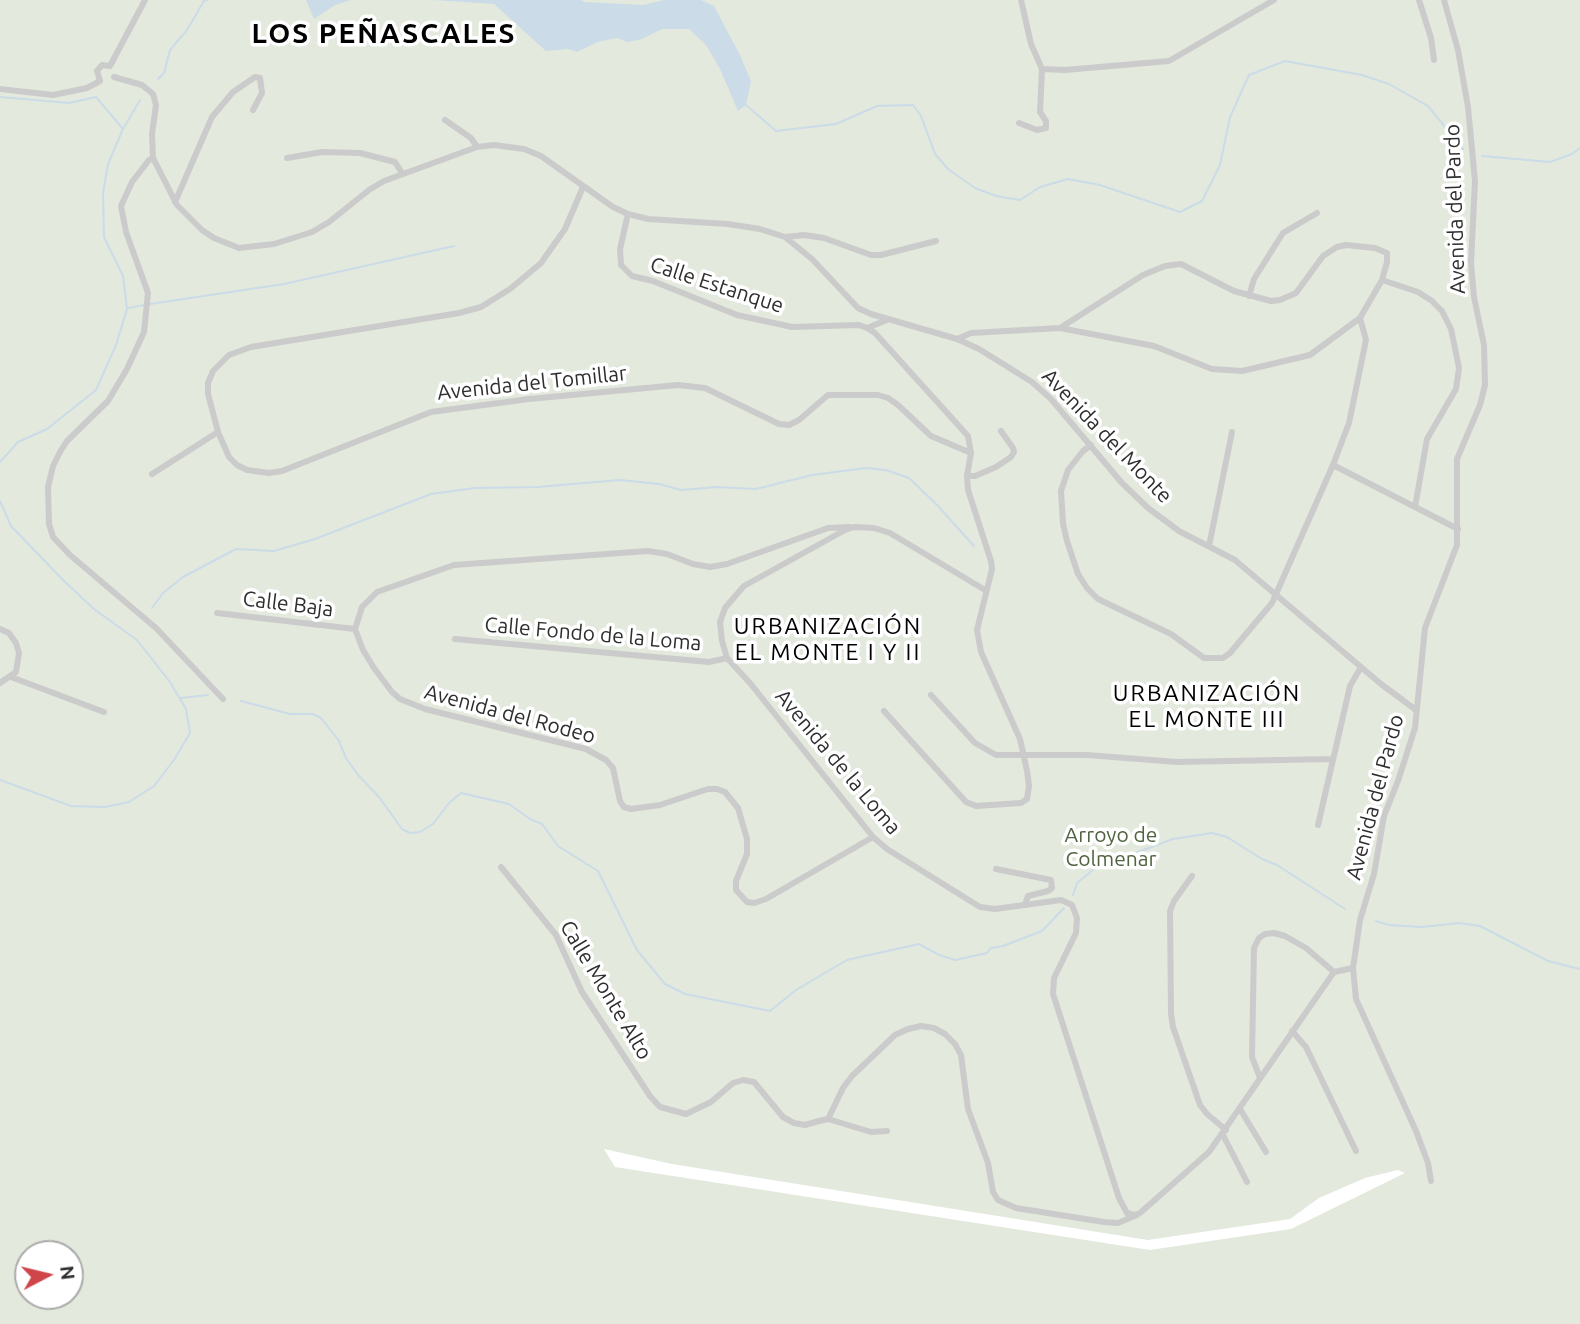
<!DOCTYPE html>
<html>
<head>
<meta charset="utf-8">
<style>
  body { margin:0 }
  #map { position:relative; width:1580px; height:1324px; overflow:hidden; background:#fff; font-family:Ubuntu,sans-serif }
  canvas { display:block }
  .north { position:absolute; left:14px; top:1240px; width:70px; height:70px; box-sizing:border-box; background:#fff; border:2px solid #ababab; border-radius:50%; rotate:83deg; font-size:19px; font-weight:700; line-height:28px; text-align:center; color:#2e2e2e }
  .north::after { content:''; display:block; margin:auto; width:24px; height:32px; background:#d0454a; clip-path:polygon(50% 0,100% 100%,50% 72%,0 100%) }
</style>
</head>
<body>
<div id="map">
<canvas width="1580" height="1324"></canvas>
<div class="north">N</div>
</div>
<script>
const ctx = document.querySelector('canvas').getContext('2d');
ctx.lineJoin = 'round';
function paint(path, color) { ctx.fillStyle = color; ctx.fill(path, 'evenodd'); }
const poly = rows => new Path2D(rows.map(r => 'M' + r).join(''));
function stroke(path, color, width, dash) { ctx.strokeStyle = color; ctx.lineWidth = width; ctx.lineCap = dash ? 'butt' : 'round'; ctx.setLineDash(dash || []); ctx.stroke(path); }
function label(font, color, halo, rows, align = 'center') {
  ctx.font = font + ' Ubuntu,sans-serif'; ctx.lineWidth = 7; ctx.setLineDash([]); ctx.textBaseline = 'middle'; ctx.strokeStyle = halo; ctx.fillStyle = color; for (const [text, x, y, turn = 0] of rows) {
    ctx.save(); ctx.translate(x, y); ctx.rotate((+turn || 0) * Math.PI / 180); ctx.textAlign = isNaN(turn) ? turn : align; if (halo) ctx.strokeText(text, 0, 0); ctx.fillText(text, 0, 0); ctx.restore();
  }
}
const green = poly([
  [0,0,1580,0,1580,1324,0,1324],
  [604,1149,672,1164,1148,1240,1290,1219,1319,1198,1365,1178,1398,1170,1405,1173,1291,1229,1150,1250,615,1167],
  [28,1254,70,1254,70,1296,28,1296]
]);
const water = poly([
  [306,0,351,0,335,5,314,19],
  [433,0,581,0,585,2,643,5,664,0,701,0,714,6,740,55,751,81,746,105,738,111,720,69,706,45,689,29,662,29,642,39,628,42,617,38,598,42,577,52,568,49,546,51,494,4]
]);
const stream = poly([
  [158,79,164,73,170,50,187,30,204,1,207,0],
  [0,97,69,103,96,97,123,129],
  [746,105,776,131,836,124,877,106,913,105,921,116,935,154,948,169,975,188,996,196,1020,200,1040,187,1068,179,1100,185,1180,212,1202,201,1220,165,1230,117,1249,75,1285,61,1362,75,1389,84,1428,106,1463,149],
  [1482,156,1550,162,1572,154,1580,148],
  [150,304,284,284,454,246],
  [129,308,144,305],
  [0,462,18,442,47,429,96,390,116,345,127,309,123,276,104,237,103,193,108,164,123,129,140,100],
  [0,501,11,526,65,582,94,609,137,640,170,682,186,709,190,733,174,760,154,786,129,802,105,807,71,806,0,780],
  [152,608,163,593,183,577,236,549,274,551,315,539,431,494,475,488,538,487,620,480,659,484,681,490,717,487,756,489,812,475,866,468,886,470,909,478,938,506,974,546],
  [181,698,208,695],
  [241,701,290,714,313,714,321,718,339,741,346,758,358,775,379,797,402,829,410,833,420,832,433,824,449,803,461,793,509,804,530,819,542,824,558,846,598,871,637,950,665,984,685,994,770,1011,796,990,847,960,919,944,939,955,955,960,987,953,991,948,1003,946,1042,931,1064,908],
  [1073,895,1077,883,1098,866,1120,862,1138,852,1173,839,1212,833,1227,837,1262,859,1277,865,1345,909],
  [1376,921,1389,925,1422,927,1459,923,1480,926,1548,961,1580,969]
]);
const minor = poly([
  [1021,0,1031,44,1042,69,1065,70,1169,61,1274,0],
  [1419,0,1431,38,1434,60],
  [110,66,145,0],
  [114,77,142,85,153,94,156,105,152,134,153,158,177,205,202,230,214,238,239,248,274,244,312,232,329,222,369,190,384,181,477,147,494,145,524,149,541,156,613,207,628,214,648,219,728,224,760,229,785,237,812,259,858,308,871,314,957,339,979,349,1032,382,1051,399,1122,483,1148,508,1179,531,1235,560,1381,684,1416,710],
  [100,81,97,71,102,65,110,66],
  [0,89,53,95,87,88,100,81],
  [445,120,471,138,477,147],
  [1019,123,1037,130,1046,128,1046,121,1040,112,1042,69],
  [153,158,149,160,132,182,121,206,126,232,148,293,144,332,127,369,108,401,67,441,60,452,53,466,48,487,49,524,53,537,70,555,156,628,223,699],
  [287,158,322,152,360,153,395,162,402,173],
  [583,187,565,229,541,263,510,289,481,307,459,313,251,347,229,355,213,371,208,383,208,394,218,432,229,457,237,465,247,470,269,473,282,471,431,412,529,399,678,385,705,388,779,424,789,425,799,420,828,395,878,395,888,398,898,405,931,436,971,453],
  [175,202,212,117,233,92,255,77,260,78,262,93,253,110],
  [628,214,620,249,621,265,632,276,653,281,737,315,792,327,859,325,867,328,875,333,968,436,971,453,967,476,968,490,991,561,992,569,977,630,981,652,1020,739,1027,771,1029,786,1027,799,1021,803,976,806,966,802,884,711],
  [785,237,804,235,824,238,871,255,881,255,936,241],
  [1382,280,1418,292,1432,301,1442,311,1451,329,1459,368,1456,389,1427,439,1415,507],
  [1249,296,1254,279,1283,233,1317,213],
  [867,328,887,320],
  [1060,328,1143,275,1165,266,1181,264,1234,291,1271,301,1280,300,1296,293,1323,256,1337,247,1346,245,1375,248,1387,253,1387,262,1382,280,1360,318,1366,340,1349,423,1333,465,1272,603,1230,653,1223,658,1204,658,1171,634,1098,599,1087,588,1078,574,1067,541,1063,524,1061,491,1068,470,1083,451,1091,445],
  [957,339,971,333,1060,328,1154,346,1212,369,1242,371,1310,355,1360,318],
  [1333,465,1458,529],
  [152,474,218,432],
  [967,476,975,476,996,467,1011,457,1014,452,1013,448,1001,431],
  [850,527,828,528,727,564,710,567,693,564,667,554,648,551,454,565,377,592,362,607,355,629,363,650,374,668,392,692,400,699,425,709,586,749,606,760,613,768,620,801,624,807,631,809,660,805,708,789,717,789,725,792,738,808,747,839,747,854,736,881,736,890,747,902,754,903,766,899,873,837],
  [1209,546,1232,432],
  [985,590,890,533,874,528,854,527,845,530,744,586,725,608,720,622,722,641,727,658,750,683,873,837,887,849,980,907,995,909,1061,900,1072,905,1077,918,1076,933,1054,978,1053,994,1119,1198,1127,1213,1134,1215,1140,1213,1209,1152,1334,972,1353,968],
  [217,613,355,629],
  [0,629,9,633,16,643,19,653,16,672,0,683],
  [455,639,709,662,727,658],
  [11,677,104,712],
  [931,695,975,743,996,755,1087,755,1177,762,1332,759],
  [1318,825,1350,686,1361,667],
  [501,867,556,935,582,992,650,1096,660,1107,686,1114,711,1102,733,1083,743,1080,754,1082,783,1117,794,1123,805,1125,819,1121,828,1119,843,1088,852,1076,895,1035,908,1029,921,1026,934,1028,945,1034,955,1044,961,1055,968,1109,988,1163,993,1192,998,1200,1016,1208,1104,1222,1118,1223,1137,1215],
  [996,869,1051,880,1052,888,1048,891,1028,896,1025,905],
  [1192,876,1174,901,1170,911,1171,1014,1173,1027,1200,1105,1207,1114,1226,1130],
  [1292,1031,1306,1047,1356,1151],
  [1260,1078,1252,1057,1254,948,1259,938,1265,934,1274,933,1285,936,1306,948,1334,972],
  [1240,1109,1266,1152],
  [828,1119,871,1132,887,1131],
  [1223,1135,1247,1182],
  [1431,1181,1428,1163,1416,1131,1356,999,1353,968,1360,920,1374,874,1384,816,1398,781,1415,728,1425,628,1457,545,1457,459,1480,405,1485,385,1484,345,1474,297,1471,263,1475,181,1468,107,1458,50,1444,0]
]);
const streetNames = [
  ["Avenida del Pardo",1455,209,-92],
  ["Calle Estanque",717,285,18],
  ["Avenida del Tomillar",532,383,-6],
  ["Avenida del Monte",1107,436,46],
  ["Calle Baja",288,604,7],
  ["Calle Fondo de la Loma",593,634,5],
  ["Avenida del Rodeo",510,714,15],
  ["Avenida de la Loma",838,762,50],
  ["Avenida del Pardo",1375,797,-75],
  ["Calle Monte Alto",606,990,59]
];
const parkNames = [
  ["Arroyo de",1111,835],
  ["Colmenar",1111,859]
];
const neighbourhoodNames = [
  ["URBANIZACIÓN",828,626],
  ["EL MONTE I Y II",828,652],
  ["URBANIZACIÓN",1207,693],
  ["EL MONTE III",1207,719]
];
const districtNames = [
  ["LOS PEÑASCALES",384,34]
];
paint(green, '#e3e9dd');
paint(water, '#cbdbe7');
stroke(stream, '#cbdbe7', 2);
stroke(minor, '#cbcbcb', 6);
label('21px', '#2e2e2e', '#fff', streetNames);
label('21px', '#506441', '#fff', parkNames);
ctx.letterSpacing = '2px';
label('23px', '#000', '#fff', neighbourhoodNames);
ctx.letterSpacing = '0px';
ctx.letterSpacing = '2px';
label('bold 28px', '#000', '#fff', districtNames);
ctx.letterSpacing = '0px';
</script>
</body>
</html>
